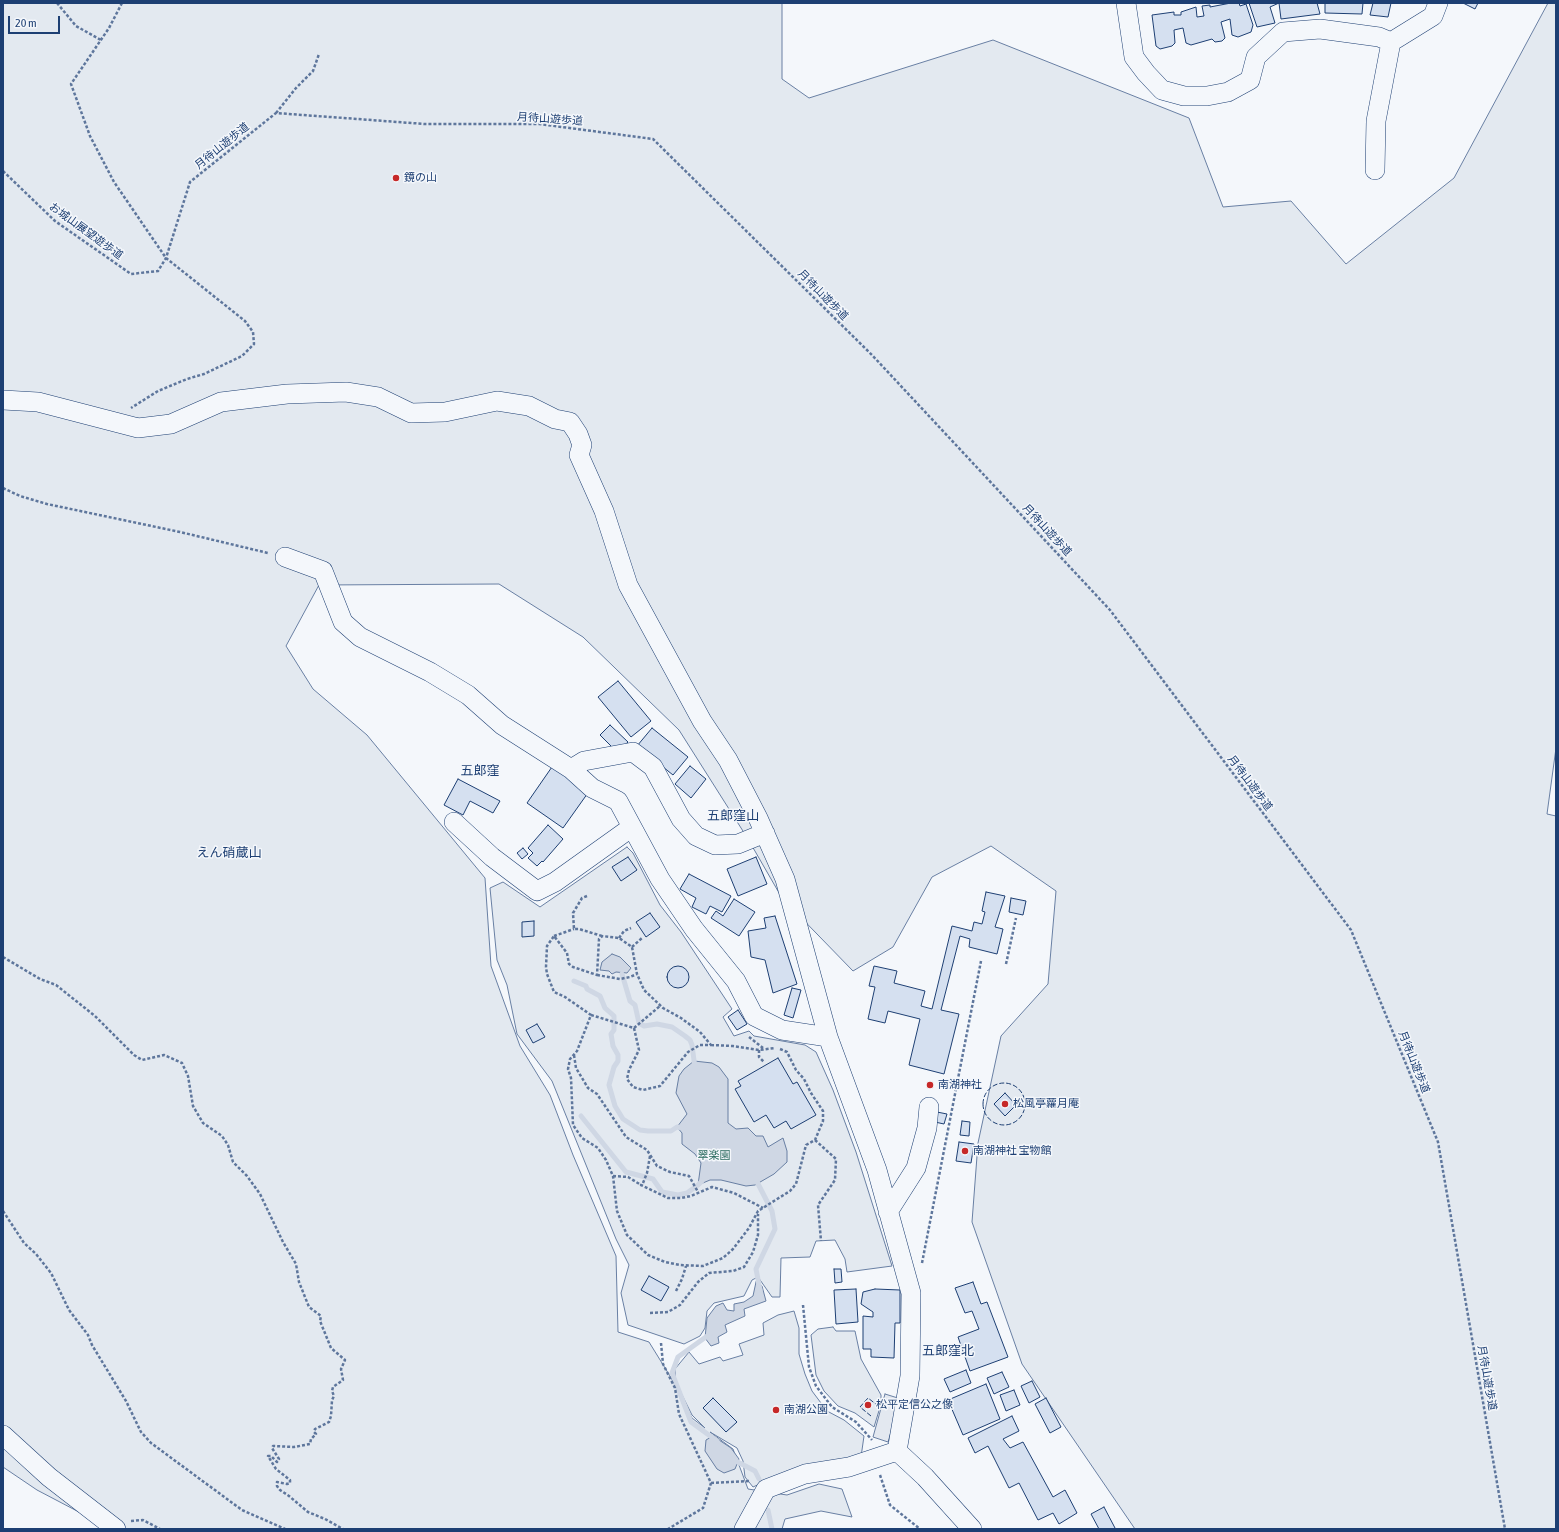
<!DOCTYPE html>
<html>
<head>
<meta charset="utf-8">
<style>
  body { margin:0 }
  #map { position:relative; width:1559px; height:1532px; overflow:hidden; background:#f4f7fb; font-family:"Asap Condensed",sans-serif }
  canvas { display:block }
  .frame { position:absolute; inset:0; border:4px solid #1d3f73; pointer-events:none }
  .scale { position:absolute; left:8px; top:16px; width:52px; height:18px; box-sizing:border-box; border:2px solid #1d3f73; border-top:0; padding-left:5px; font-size:12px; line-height:14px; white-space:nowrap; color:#1d3f73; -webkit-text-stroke:3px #f4f7fb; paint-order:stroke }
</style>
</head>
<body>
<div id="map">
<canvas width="1559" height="1532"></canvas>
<div class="frame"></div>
<div class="scale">20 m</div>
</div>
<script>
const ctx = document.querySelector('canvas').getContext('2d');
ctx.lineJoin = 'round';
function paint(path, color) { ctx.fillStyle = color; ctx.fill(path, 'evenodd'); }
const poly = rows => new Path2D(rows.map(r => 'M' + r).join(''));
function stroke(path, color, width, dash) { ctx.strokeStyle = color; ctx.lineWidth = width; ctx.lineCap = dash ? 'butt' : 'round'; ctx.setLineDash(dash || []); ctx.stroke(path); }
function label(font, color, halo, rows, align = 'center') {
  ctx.font = font + ' "Asap Condensed","Noto Sans JP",sans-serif'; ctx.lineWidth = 3; ctx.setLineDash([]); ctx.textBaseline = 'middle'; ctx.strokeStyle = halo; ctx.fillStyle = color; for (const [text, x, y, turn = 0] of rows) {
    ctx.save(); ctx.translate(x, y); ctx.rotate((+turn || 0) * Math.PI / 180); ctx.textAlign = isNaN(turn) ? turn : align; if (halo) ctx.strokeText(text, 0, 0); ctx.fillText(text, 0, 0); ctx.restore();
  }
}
const green = poly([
  [3,3,782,3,782,79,809,98,993,40,1189,118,1223,207,1291,201,1346,264,1454,178,1548,3,1556,3,1556,748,1547,814,1556,816,1556,1529,1135,1529,1022,1364,972,1222,978,1143,1001,1036,1048,984,1056,891,991,846,932,877,893,947,853,971,782,898,748,839,679,730,583,637,499,584,319,585,286,646,313,689,367,735,485,878,491,966,520,1046,550,1095,573,1155,616,1256,618,1332,649,1342,670,1376,692,1418,705,1428,692,1415,675,1381,675,1369,689,1352,699,1364,720,1357,723,1361,743,1355,739,1344,764,1335,763,1323,778,1315,794,1311,799,1328,799,1354,805,1374,812,1391,827,1411,844,1420,864,1436,861,1457,777,1476,753,1487,745,1477,743,1461,737,1448,710,1432,733,1449,748,1489,787,1495,819,1484,842,1489,852,1517,821,1511,785,1519,782,1529,104,1529,98,1522,37,1490,3,1467,3,3],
  [627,847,633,853,660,905,681,932,732,1009,723,1017,734,1036,749,1031,754,1036,805,1045,816,1052,833,1090,856,1152,892,1266,847,1272,845,1259,835,1240,816,1241,810,1257,781,1258,780,1297,772,1297,758,1277,752,1280,744,1296,714,1303,707,1311,705,1328,700,1336,684,1344,628,1325,621,1293,629,1265,616,1239,552,1081,517,1034,507,985,497,960,490,888,503,882,540,907,627,847],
  [833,1327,836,1331,855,1331,861,1359,881,1395,881,1404,874,1427,855,1413,838,1406,824,1391,816,1375,811,1335,818,1329,833,1327]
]);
const parking = poly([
  [885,1394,901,1399,888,1442,873,1437,885,1394]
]);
const water = poly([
  [612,954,620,957,631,968,627,973,616,972,612,974,609,971,600,970,602,962,612,954],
  [694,1061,712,1063,719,1067,728,1079,728,1123,736,1129,748,1128,756,1136,763,1136,768,1147,783,1138,787,1151,787,1162,774,1174,755,1185,746,1186,721,1180,710,1180,698,1185,701,1163,695,1154,682,1144,682,1133,677,1127,687,1114,676,1093,679,1076,684,1069,694,1061],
  [756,1282,762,1286,766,1301,744,1309,745,1316,725,1325,727,1332,718,1337,719,1343,711,1346,705,1338,707,1318,716,1306,723,1303,727,1310,734,1311,734,1304,744,1302,753,1296,756,1282],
  [713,1436,731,1448,739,1459,735,1469,724,1473,717,1469,705,1451,706,1440,713,1436]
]);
const stream = poly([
  [622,974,630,1001,635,1005,639,1023,644,1026,657,1024,672,1027,685,1036,690,1040,692,1045,695,1068],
  [574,981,586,986,587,989,600,996,605,1008,614,1016,614,1030,611,1034,613,1046,618,1055,618,1061,614,1067,609,1085,615,1106,623,1119,640,1130,648,1131,671,1131,677,1127,684,1128],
  [581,1116,626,1172,653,1179,662,1192,678,1195,687,1193,698,1185,702,1181],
  [755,1178,772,1211,775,1229,756,1269,760,1290],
  [710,1334,678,1357,672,1373,691,1422,717,1441],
  [732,1459,755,1471,759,1479],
  [768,1510,772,1529]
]);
const building = poly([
  [1231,3,1239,3,1240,6,1246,4,1253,25,1251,32,1238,37,1232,35,1230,19,1221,22,1225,38,1222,41,1215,42,1212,39,1191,45,1186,43,1183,28,1174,30,1175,43,1172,46,1160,49,1156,46,1152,15,1174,12,1174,15,1181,15,1181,12,1196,7,1197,17,1204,16,1202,6,1210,5,1210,7,1231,3],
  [1249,3,1317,3,1320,14,1281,19,1279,3,1270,7,1275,23,1257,27,1249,3],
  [1325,3,1363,3,1362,14,1325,13,1325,3],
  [1373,3,1391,3,1388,17,1370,15,1373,3],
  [1463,3,1478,3,1475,9,1463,3],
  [618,681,651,721,631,737,598,697,618,681],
  [610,725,628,742,617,752,600,735,610,725],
  [652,728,688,757,673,775,637,746,652,728],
  [554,764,590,790,563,828,527,803,554,764],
  [690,766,706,779,691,798,675,784,690,766],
  [458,779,500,801,493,813,470,801,463,815,444,805,458,779],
  [548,825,563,839,543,862,542,861,537,866,528,858,533,853,528,848,548,825],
  [523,848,528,854,522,859,517,853,523,848],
  [628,857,637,870,621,881,612,867,628,857],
  [756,857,767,884,738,896,727,869,756,857],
  [689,874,731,896,722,912,710,906,706,914,692,907,696,898,680,889,689,874],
  [986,892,1005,896,995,927,1003,929,997,954,969,947,970,939,960,936,941,1010,959,1014,944,1074,909,1065,920,1019,888,1011,885,1023,868,1019,875,987,869,986,874,966,897,971,894,983,925,991,921,1006,932,1009,952,926,972,931,974,922,982,924,985,912,982,911,986,892],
  [1011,898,1026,901,1023,915,1009,912,1011,898],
  [734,899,755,912,739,936,711,918,716,911,723,916,734,899],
  [650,913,660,927,646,937,636,922,650,913],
  [775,916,797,984,773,993,765,960,751,957,748,931,766,928,764,918,775,916],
  [534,921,534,936,522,937,522,922,534,921],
  '667 977a11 11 0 1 1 22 0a11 11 0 1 1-22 0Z',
  [792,988,801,990,793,1018,784,1015,792,988],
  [738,1010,747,1024,737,1030,728,1017,738,1010],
  [537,1024,545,1037,533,1043,526,1030,537,1024],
  [778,1058,793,1084,797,1082,816,1115,791,1129,786,1121,774,1128,766,1115,754,1122,735,1089,741,1086,738,1081,778,1058],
  [1005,1093,1016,1105,1005,1116,994,1104,1005,1093],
  [937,1112,947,1114,944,1124,935,1122,937,1112],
  [962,1121,970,1122,969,1136,960,1135,962,1121],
  [959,1142,974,1144,971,1163,956,1161,959,1142],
  [834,1269,841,1269,842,1282,835,1283,834,1269],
  [649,1276,669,1287,661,1301,641,1290,649,1276],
  [973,1282,981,1304,987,1302,1008,1357,970,1371,958,1337,979,1329,972,1311,965,1313,955,1288,973,1282],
  [856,1289,858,1322,836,1324,834,1290,856,1289],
  [875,1289,900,1290,900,1323,895,1323,894,1358,871,1357,871,1349,863,1349,863,1316,873,1317,873,1312,861,1304,863,1292,875,1289],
  [966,1370,971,1383,950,1392,944,1379,966,1370],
  [1002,1372,1009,1387,994,1394,987,1378,1002,1372],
  [1032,1381,1040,1397,1029,1403,1021,1386,1032,1381],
  [986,1384,1000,1419,963,1435,948,1400,986,1384],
  [1014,1390,1020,1405,1006,1411,1000,1395,1014,1390],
  [713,1398,737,1422,726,1432,703,1408,713,1398],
  [1046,1398,1061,1427,1050,1433,1035,1404,1046,1398],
  [1012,1416,1019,1431,1003,1439,1010,1448,1023,1442,1053,1497,1065,1490,1077,1513,1059,1524,1053,1513,1038,1520,1019,1483,1009,1488,988,1446,975,1453,968,1438,1012,1416],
  [1104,1507,1115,1528,1114,1529,1099,1529,1091,1514,1104,1507]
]);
const path = poly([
  [57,3,76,26,101,40],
  [122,3,109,28,71,84,90,136,114,182,166,258,245,321,253,332,254,344,242,356,204,374,187,379,158,391,131,408],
  [276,113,296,88,313,71,319,54],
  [3,171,55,221,131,274,158,271,166,258,190,182,276,113,425,124,539,124,653,139,872,355,1110,610,1351,930,1438,1142,1505,1529],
  [3,488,20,496,47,504,180,532,268,553],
  [587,896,582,898,573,913,574,929,579,929,602,936],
  [554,936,574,929],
  [619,938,624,931,631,928],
  [632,947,642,938],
  [3,957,40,979,56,985,95,1016,134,1055,142,1060,164,1055,182,1063,188,1076,193,1106,203,1123,222,1136,228,1145,233,1162,247,1176,260,1194,283,1242,296,1264,299,1282,309,1307,321,1316,320,1321,331,1348,345,1360,341,1369,343,1380,333,1387,332,1391,334,1396,332,1400,331,1416,329,1422,315,1429,314,1432,316,1434,311,1439,310,1444,294,1447,273,1446,272,1448,279,1459,277,1462,271,1456,268,1456,276,1469,290,1480,290,1483,287,1484,277,1482,277,1486,280,1490,289,1496,308,1512,325,1519,343,1529],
  [1006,964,1016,918],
  [597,975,620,979,630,977,637,974],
  [591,1015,634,1028,660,1006],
  [634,1028,639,1050,629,1070,627,1079,633,1087,643,1090,660,1086,688,1052,700,1045,711,1045,700,1032,681,1018,663,1008,644,990,637,974,632,947,619,938,602,936,599,939,597,975,573,967,569,964,567,953,554,936,547,946,546,967,547,974,554,992,565,997,591,1015,577,1051,570,1059,568,1069,571,1078,573,1125,582,1138,598,1148,606,1160,613,1176,617,1211,627,1235,648,1255,665,1262,680,1265,703,1266,723,1258,733,1249,749,1228,758,1211,790,1191,796,1184,806,1145,815,1140,823,1121,823,1111,811,1093,804,1079,796,1070,787,1052,780,1049],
  [749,1037,763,1048],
  [711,1045,733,1046,759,1050,775,1048],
  [759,1050,759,1057,764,1062],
  [574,1055,576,1068,588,1088,597,1094,626,1137,647,1150,657,1166,670,1172,689,1176,698,1192],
  [815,1140,836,1159,835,1180,818,1205,821,1241],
  [650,1156,647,1173,643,1183,641,1185,668,1198,681,1198,691,1196,712,1187,734,1193,763,1208],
  [613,1176,628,1177,641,1185],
  [3,1211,24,1243,36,1254,51,1273,69,1310,88,1335,92,1345,126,1401,141,1432,151,1443,242,1510,285,1529],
  [922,1263,981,961],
  [676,1291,682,1279,686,1266],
  [803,1305,809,1367,816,1386,832,1407,856,1422,872,1440],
  [650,1313,668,1312,680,1305,698,1282,709,1273,733,1271,744,1267,753,1252,758,1235,758,1214],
  [661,1343,663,1364,675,1388,679,1414,711,1483,703,1508,668,1529],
  [880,1475,890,1505,920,1529],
  [711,1483,750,1481],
  [131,1521,143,1520,160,1529]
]);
const minor = poly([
  [1126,3,1134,57,1146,73,1162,90,1184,96,1207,96,1228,92,1250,80,1256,57,1283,32,1320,29,1379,37,1391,42],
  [1375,170,1376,121,1391,42,1433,16,1438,3],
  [3,400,38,402,138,428,171,424,221,402,287,394,346,392,378,397,411,413,445,412,497,401,529,406,555,419,570,422,578,434,582,445,579,455,604,511,628,585,702,721,728,760,758,818,785,879,828,1037,877,1170,911,1293,910,1376,897,1451],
  [285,557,323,571,343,622,360,637,430,672,468,695,502,725,571,769,592,788,618,801,660,879,694,929,736,981,754,1016,782,1030,828,1037],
  [571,769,584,761,633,752,653,767,681,819,696,836,715,845,738,844,765,833],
  [454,822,492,857,537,891,555,882,632,827],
  [888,1212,916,1168,927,1128,929,1107],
  [3,1435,49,1477,116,1529],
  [744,1529,766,1489,805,1474,849,1467,897,1451,925,1477,972,1529]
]);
const fence = poly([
  '983 1104a21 21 0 1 1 42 0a21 21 0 1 1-42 0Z',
  [871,1416,860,1407,868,1398,877,1405]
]);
const markers = [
  [396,178,4,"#c62828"],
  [930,1085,4,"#c62828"],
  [1005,1104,4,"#c62828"],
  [965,1151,4,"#c62828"],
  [868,1405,4,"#c62828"],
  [776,1410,4,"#c62828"]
];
const streetNames = [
  ["月待山遊歩道",550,119,4],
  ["月待山遊歩道",222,146,-39],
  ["お城山展望遊歩道",86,231,36],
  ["月待山遊歩道",823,295,45],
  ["月待山遊歩道",1047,530,47],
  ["月待山遊歩道",1250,783,53],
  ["月待山遊歩道",1414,1062,68],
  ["月待山遊歩道",1487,1378,80]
];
const poiNames = [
  ["鏡の山",404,178],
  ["南湖神社",938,1085],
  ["松風亭蘿月庵",1013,1104],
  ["南湖神社 宝物館",973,1151],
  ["松平定信公之像",876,1405],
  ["南湖公園",784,1410]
];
const parkNames = [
  ["翠楽園",714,1156]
];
const quarterNames = [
  ["五郎窪",480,771],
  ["五郎窪山",733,816],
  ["えん硝蔵山",229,853],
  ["五郎窪北",948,1351]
];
paint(green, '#e3e9f0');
stroke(green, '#687fa3', 1);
paint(parking, '#e3e8f0');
stroke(parking, '#687fa3', 1);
paint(water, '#cfd7e4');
stroke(water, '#687fa3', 1);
stroke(stream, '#cfd7e4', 5);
paint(building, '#d5e0f0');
stroke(building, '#1d3f73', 1);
stroke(minor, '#1d3f73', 20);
stroke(path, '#5e769c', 2.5, [3, 2]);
stroke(minor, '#f4f7fb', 19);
stroke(fence, '#1d3f73', 1, [5, 2]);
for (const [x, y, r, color] of markers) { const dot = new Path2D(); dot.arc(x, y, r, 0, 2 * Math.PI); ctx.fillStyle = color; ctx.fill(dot); stroke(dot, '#f4f7fb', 1.5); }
label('11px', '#1d3f73', '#f4f7fb', streetNames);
label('11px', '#1d3f73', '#f4f7fb', poiNames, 'left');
label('11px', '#2c6c60', '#f4f7fb', parkNames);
label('13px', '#1d3f73', '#f4f7fb', quarterNames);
</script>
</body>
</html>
